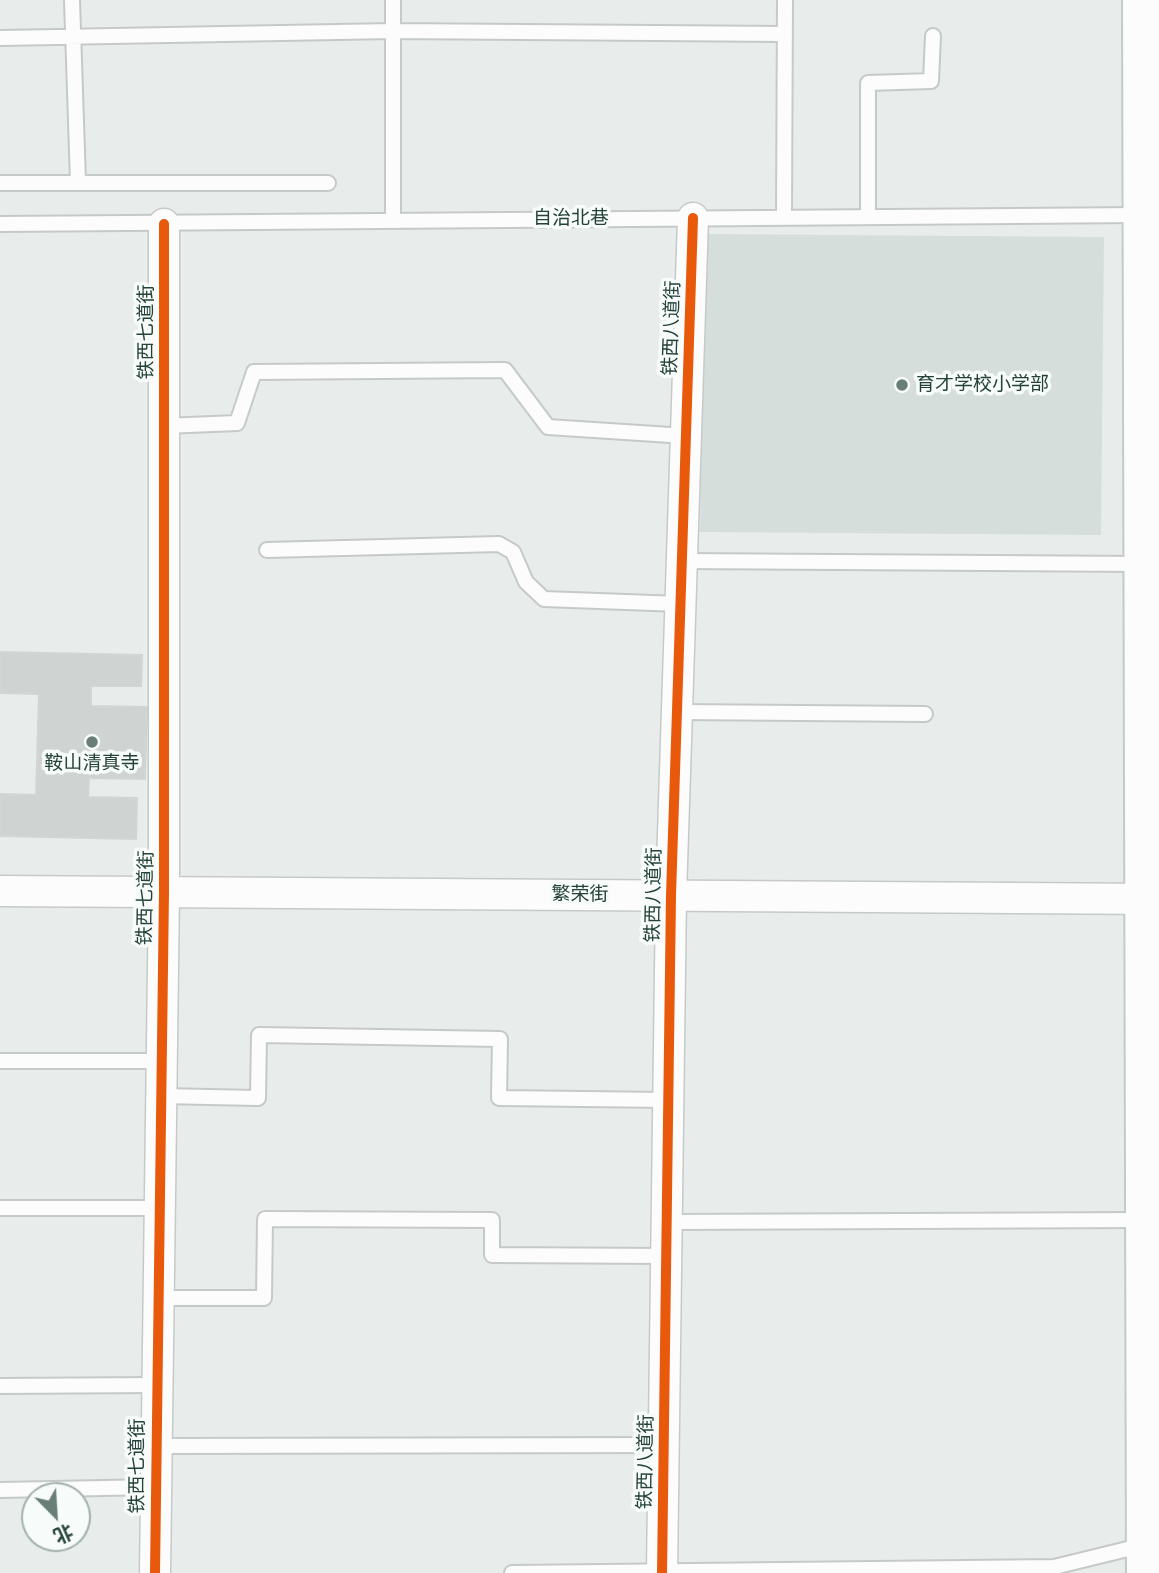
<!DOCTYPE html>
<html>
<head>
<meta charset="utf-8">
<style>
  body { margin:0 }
  #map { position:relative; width:1159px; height:1573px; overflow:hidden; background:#e8edeb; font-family:"PT Sans Narrow","Noto Sans SC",sans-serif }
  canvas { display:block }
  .north { position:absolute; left:21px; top:1482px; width:70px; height:70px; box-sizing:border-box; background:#f7fbf9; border:2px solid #a3b1ad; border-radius:50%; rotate:156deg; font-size:19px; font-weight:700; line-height:28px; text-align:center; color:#24423a }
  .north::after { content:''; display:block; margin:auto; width:24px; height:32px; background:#697e78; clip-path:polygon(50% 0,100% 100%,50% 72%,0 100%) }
</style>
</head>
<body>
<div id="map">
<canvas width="1159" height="1573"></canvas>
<div class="north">北</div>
</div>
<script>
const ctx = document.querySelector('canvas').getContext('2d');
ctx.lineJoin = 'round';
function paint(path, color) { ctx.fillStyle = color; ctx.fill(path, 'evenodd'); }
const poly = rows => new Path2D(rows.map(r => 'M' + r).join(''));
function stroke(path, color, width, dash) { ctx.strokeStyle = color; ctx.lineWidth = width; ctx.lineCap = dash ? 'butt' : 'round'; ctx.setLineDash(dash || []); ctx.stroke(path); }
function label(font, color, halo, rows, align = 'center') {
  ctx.font = font + ' "PT Sans Narrow","Noto Sans SC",sans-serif'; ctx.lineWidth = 7; ctx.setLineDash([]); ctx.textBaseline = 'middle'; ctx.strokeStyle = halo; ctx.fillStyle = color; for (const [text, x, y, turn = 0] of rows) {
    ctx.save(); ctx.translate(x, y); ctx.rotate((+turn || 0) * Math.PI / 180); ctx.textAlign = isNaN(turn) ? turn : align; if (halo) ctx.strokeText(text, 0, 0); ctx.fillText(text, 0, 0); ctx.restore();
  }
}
const built = poly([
  [703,234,1104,237,1101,535,700,532]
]);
const building = poly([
  [0,652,142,655,141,686,91,686,91,706,147,707,145,779,89,778,88,797,137,798,136,839,0,836,0,794,36,795,39,694,0,693,0,652]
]);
const service = poly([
  [72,0,78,182],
  [393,0,393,220],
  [0,38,393,31,785,34],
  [0,183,328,183],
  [784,217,785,0],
  [868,217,868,83,931,81,933,36],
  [0,224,1140,215],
  [164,426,237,423,254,372,505,370,548,427,686,436],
  [267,550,499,544,513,552,526,582,544,599,680,604],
  [682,561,1142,564],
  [677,712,925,714],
  [0,1061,160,1061],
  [160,1096,258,1098,259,1035,500,1039,499,1098,668,1100],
  [0,1208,158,1208],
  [667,1222,1145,1220],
  [157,1298,264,1298,265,1219,492,1220,492,1255,666,1256],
  [0,1386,156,1385],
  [155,1446,664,1445],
  [0,1490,155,1487],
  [512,1573,1054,1567,1144,1545]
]);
const minor = poly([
  [0,891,1159,899],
  [155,1573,164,892,164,224],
  [662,1573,671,895,693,218]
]);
const secondary = poly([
  [1142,0,1146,1573]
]);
const cycleway = poly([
  [155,1573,164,892,164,224],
  [662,1573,671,895,693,218]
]);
const markers = [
  [902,385,7,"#697e78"],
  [92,742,7,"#697e78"]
];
const streetNames = [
  ["自治北巷",571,219],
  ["铁西八道街",672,328,-88],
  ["铁西七道街",147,332,-90],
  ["繁荣街",580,895],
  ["铁西八道街",654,895,-89],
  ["铁西七道街",146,898,-89],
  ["铁西八道街",646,1462,-89],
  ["铁西七道街",138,1466,-90]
];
const poiNames = [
  ["育才学校小学部",916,385],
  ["鞍山清真寺",92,764,"center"]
];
paint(built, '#d6dedb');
paint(building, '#cfd4d2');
stroke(building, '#d1d6d4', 2);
stroke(service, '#c5cac8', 18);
stroke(minor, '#c5cac8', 33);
stroke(secondary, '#c3cbc8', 42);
stroke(service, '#fcfcfc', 14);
stroke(minor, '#fcfcfc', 30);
stroke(secondary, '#fcfcfc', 38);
stroke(cycleway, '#e8590c', 10);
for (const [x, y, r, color] of markers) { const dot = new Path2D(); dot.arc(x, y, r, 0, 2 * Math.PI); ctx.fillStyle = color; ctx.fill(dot); stroke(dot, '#f7fbf9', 2.5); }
label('19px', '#24423a', '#f7fbf9', streetNames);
label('19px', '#24423a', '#f7fbf9', poiNames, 'left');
</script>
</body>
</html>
